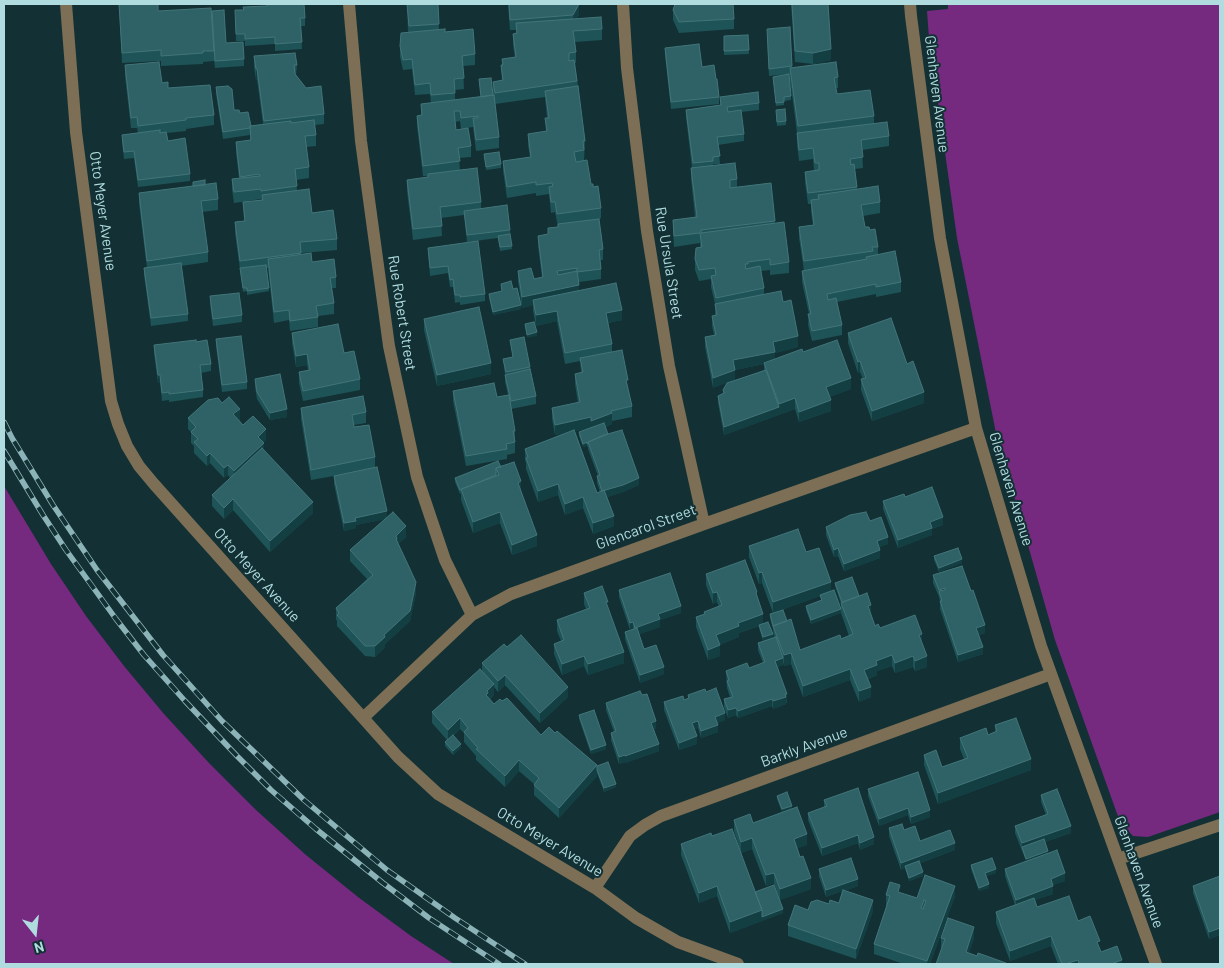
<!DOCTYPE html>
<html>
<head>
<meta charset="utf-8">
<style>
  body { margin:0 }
  #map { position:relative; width:1224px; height:968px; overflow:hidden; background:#133134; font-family:Barlow,sans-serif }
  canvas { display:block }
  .frame { position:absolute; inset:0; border:5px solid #b0dce0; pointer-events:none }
  .north { position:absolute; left:10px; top:908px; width:50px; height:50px; -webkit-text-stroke:4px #133134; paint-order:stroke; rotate:164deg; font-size:14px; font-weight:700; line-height:20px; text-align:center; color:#b0dce0 }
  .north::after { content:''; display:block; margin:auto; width:18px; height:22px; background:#b0dce0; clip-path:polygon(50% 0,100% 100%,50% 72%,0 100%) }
</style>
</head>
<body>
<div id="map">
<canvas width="1224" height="968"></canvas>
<div class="frame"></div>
<div class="north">N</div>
</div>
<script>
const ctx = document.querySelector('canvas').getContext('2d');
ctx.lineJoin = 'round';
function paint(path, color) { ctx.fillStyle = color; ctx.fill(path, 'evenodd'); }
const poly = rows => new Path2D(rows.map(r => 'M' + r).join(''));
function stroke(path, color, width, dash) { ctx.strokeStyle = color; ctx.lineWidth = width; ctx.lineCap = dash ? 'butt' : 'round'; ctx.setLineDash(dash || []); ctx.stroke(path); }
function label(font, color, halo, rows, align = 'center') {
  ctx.font = font + ' Barlow,sans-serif'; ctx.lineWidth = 4; ctx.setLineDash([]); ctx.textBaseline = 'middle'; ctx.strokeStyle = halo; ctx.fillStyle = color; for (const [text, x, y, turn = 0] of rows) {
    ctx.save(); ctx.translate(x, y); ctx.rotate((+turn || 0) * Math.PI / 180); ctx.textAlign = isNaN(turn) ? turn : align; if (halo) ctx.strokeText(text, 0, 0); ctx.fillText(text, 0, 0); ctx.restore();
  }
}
const green = poly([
  [948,4,1220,4,1220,812,1148,837,1133,836,1120,822,1055,640,996,433,957,238,929,38,927,11,948,9],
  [4,486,51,564,86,616,124,666,164,714,209,763,256,810,306,855,358,897,411,936,454,964,4,964]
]);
const minor = poly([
  [66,4,76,132,111,401,118,424,127,446,139,466,154,484,398,757,438,794,595,888,636,918,678,942,738,964],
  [349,4,361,141,389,346,417,477,445,560,472,615],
  [623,4,627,68,647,231,669,366,704,524],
  [910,4,911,16,940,238,976,428,1041,646,1156,964],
  [363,718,472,615,511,594,704,524,976,428],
  [1118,859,1220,825],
  [595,888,630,836,645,825,661,816,1051,674]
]);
const rail = poly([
  [4,422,12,438,53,505,97,570,163,655,222,721,304,800,387,870,455,918,525,964],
  [4,451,43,515,66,550,116,619,144,655,185,701,237,756,271,790,316,829,383,883,429,918,499,964]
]);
const wall = poly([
  [119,4,158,11,212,11,226,43,244,59,244,66,215,68,214,61,203,62,203,64,161,66,161,61,122,63],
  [407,4,438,4,439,29,445,32,475,54,475,65,463,66,464,89,455,90,455,100,493,95,493,82,502,81,501,65,502,65,502,59,515,58,513,45,513,34,516,33,516,30,510,30,508,4,579,4,579,14,577,18,602,29,602,40,575,42,576,52,576,63,575,63,585,141,584,161,591,184,593,187,601,208,601,218,599,219,603,249,603,260,600,260,601,269,601,279,579,282,579,291,622,320,608,323,612,344,612,352,628,390,632,406,632,417,612,421,612,424,605,427,608,434,639,485,623,492,607,497,614,526,593,534,583,508,565,515,558,495,538,502,526,469,526,463,525,460,525,449,565,433,555,435,552,419,552,408,578,403,575,384,575,374,581,373,580,361,565,364,557,321,536,326,533,311,533,305,522,308,518,281,518,271,534,279,542,277,538,246,538,236,548,235,548,228,558,227,555,212,551,213,549,194,536,196,536,193,507,198,503,171,503,161,530,157,528,145,528,134,546,132,545,118,547,118,545,97,495,104,499,137,499,148,476,151,473,127,461,129,460,121,455,122,456,130,471,146,471,157,459,158,460,170,481,202,481,209,510,230,512,249,500,251,498,238,467,242,464,215,441,218,442,236,413,240,407,191,407,180,428,177,428,176,423,176,417,126,417,116,421,115,421,104,431,103,430,94,415,95,412,69,403,70,400,57,400,46,408,33],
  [591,428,579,432,579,436,583,447,587,446,588,447,588,449,598,476,597,476,597,483,600,492,597,493,575,431],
  [791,4,828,4,831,60,813,64,795,62],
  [267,6,305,18,305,26,301,26,302,49,275,51,275,44,245,46,245,41,236,41,235,10,244,10],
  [673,10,734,19,734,29,679,33,673,20],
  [790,27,792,68,838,77,838,88,836,88,837,94,874,116,874,124,889,136,889,146,862,150,863,168,855,169,857,189,880,202,880,213,863,216,865,227,870,230,878,247,878,254,901,282,901,292,876,297,876,294,837,302,842,325,842,335,812,341,808,325,809,314,802,282,802,271,804,271,799,238,799,227,813,225,811,211,811,204,808,204,805,182,805,172,814,170,813,159,799,161,797,144,797,133,790,79,790,74,769,76,767,36],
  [748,35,749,54,724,55,724,36],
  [665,48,702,67,716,79,719,97,719,104,671,109,665,55],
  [254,56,297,65,296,75,324,114,324,124,315,125,316,135,316,146,306,147,309,167,309,178,296,180,297,190,312,213,337,239,337,250,301,253,301,254,312,262,336,277,336,288,332,288,334,303,334,314,318,316,318,327,290,331,289,320,274,323,268,268,266,268,269,291,247,295,247,291,243,292,235,233,235,222,244,221,243,202,261,200,261,199,234,203,232,190,232,179,239,178,236,152,236,142,250,140,250,135,223,139,216,94,216,87,234,110,240,113,251,126,263,124,257,79,256,80,254,67],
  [125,65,162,83,168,88,214,115,214,125,186,129,186,131,167,133,168,141,190,174,190,181,138,187,134,158,124,159,122,142,122,135,138,133,137,128,131,128,125,76],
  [773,77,791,96,791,100,784,101,784,105,776,106],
  [720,97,759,103,759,110,741,112,744,134,744,141,718,145,720,164,713,164,713,166,737,179,737,187,771,183,775,223,789,262,789,273,770,275,770,270,761,271,764,288,764,294,783,302,798,347,775,353,775,359,803,352,851,389,829,397,831,411,799,422,795,409,724,435,718,403,718,396,723,394,723,390,764,370,764,364,735,370,713,388,705,347,705,337,714,335,712,326,712,316,715,315,715,304,711,287,711,279,699,281,695,270,695,259,700,247,700,243,674,247,673,230,673,220,695,217,691,179,691,168,692,168,686,117,686,110,720,105],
  [776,113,786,121,786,125,777,126],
  [484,154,501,164,501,168,486,170],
  [193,182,205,185,218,199,218,210,202,212,208,252,208,262,181,266,188,314,188,321,151,326,144,275,144,268,147,268,139,204,139,193,193,186],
  [428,248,485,294,485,301,460,305,460,302,455,303,453,287,450,287,448,273,430,276],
  [501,284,513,289,521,309,493,315,489,298,489,294,502,292],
  [210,296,242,315,242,322,213,326,210,304],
  [424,319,491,374,437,386,424,330],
  [292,333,344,353,360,379,360,390,303,401,299,383,299,372,308,371,307,365,296,367,292,343],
  [848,333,907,364,924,403,872,421,861,390,861,379,863,379,860,372,858,373,848,343],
  [216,339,247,382,247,389,222,392,216,346],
  [510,340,530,367,536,396,536,404,511,409,515,431,515,453,507,455,507,459,466,466,453,401,453,391,497,397,508,395,505,382,505,375,503,359,513,357],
  [196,342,211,364,211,371,201,373,203,390,203,397,169,402,169,400,162,401,160,382,158,383,154,353,154,345],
  [255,379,287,417,270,420,257,399,255,387],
  [301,408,366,412,366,423,354,425,354,427,375,457,375,467,387,517,406,537,398,544,416,593,410,621,385,644,385,647,375,657,365,656,337,626,337,621,336,619,336,608,367,579,350,561,350,550,385,519,356,525,356,528,344,531,334,484,334,476,345,474,311,480,301,419],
  [188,418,240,419,239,420,243,425,266,440,263,442,264,450,313,513,270,552,233,510,224,519,212,506,212,495,230,478,228,475,224,478,210,463,207,466,194,453,194,446,191,443,191,432,188,429],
  [501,467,521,492,537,546,512,555,500,523,473,533,461,500,461,493,460,494,455,482,455,478],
  [905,497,943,525,932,529,932,535,898,548,883,509,883,501],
  [870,521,888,544,879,547,880,558,844,571,838,556,834,557,826,535,826,527],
  [749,546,806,552,831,591,841,613,811,624,806,610,806,606,821,600,820,596,773,613,762,583,759,584,749,557],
  [934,556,962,563,939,572,934,560],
  [706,574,757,597,763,623,773,638,763,641,759,628,759,626,739,633,739,637,719,645,720,656,708,660,696,627,696,617,704,614,704,612,719,607,717,602,713,604,706,585],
  [933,575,985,633,979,635,983,654,958,662,940,609,940,602,939,597,933,583],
  [835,583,859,596,871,615,875,626,922,643,927,667,915,671,913,667,895,673,892,666,877,671,877,675,868,679,871,697,859,702,850,680,803,697,791,664,784,666,783,662,783,665,778,667,787,701,786,704,773,709,772,706,738,718,736,715,728,718,724,707,724,699,730,697,727,688,726,671,749,668,763,663,758,650,758,643,774,638,773,629,770,618,770,614,787,621,800,650,849,636,841,613,841,604,835,586],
  [619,590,681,613,660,620,660,627,639,634,644,649,664,674,640,683,625,639,625,632,630,630,619,597],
  [584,593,608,609,624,663,588,675,584,666,562,675,554,654,554,644,561,641,557,631,557,620,586,609,584,604],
  [507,647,568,697,540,723,505,685,498,692,494,687,494,695,490,699,494,704,541,735,555,733,597,766,616,787,604,792,597,773,597,776,559,818,534,795,534,784,519,771,505,787,476,760,476,756,464,742,464,733,460,729,453,736,461,748,453,755,445,746,445,742,447,740,432,723,432,712,482,672,482,663],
  [706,692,725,720,717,723,718,732,701,738,698,728,695,729,697,744,679,750,664,710,664,702,684,700,688,699,688,695],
  [606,703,656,728,654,729,659,751,625,763,625,762,619,764,611,740,611,733,614,732,606,710],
  [579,715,606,749,591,754,579,719],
  [995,725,1031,770,938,804,924,765,924,755,942,767,964,759,960,749,960,738,988,735,995,732],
  [868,789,930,817,911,824,908,815,879,826,868,796],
  [1041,795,1071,833,1045,842,1048,853,1065,881,1053,885,1053,894,1035,900,1037,907,1078,921,1100,949,1101,952,1122,964,1058,964,1051,946,1010,961,996,923,996,912,1015,905,1005,876,1005,869,1026,861,1015,833,1015,826,1046,815,1041,802],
  [777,796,792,809,807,845,797,848,811,889,780,900,774,883,766,886,752,849,741,853,734,831,734,820,753,823,782,812,777,799],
  [824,800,874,844,860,850,858,843,822,856,808,820,808,813,824,807],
  [889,828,904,830,920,841,955,850,920,863,923,876,909,881,905,868,901,870,889,836],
  [712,836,755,892,783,913,730,933,717,896,699,903,681,855,681,844],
  [971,865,996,873,986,876,989,888,979,891,971,869],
  [819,869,858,886,844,891,873,911,856,959,788,936,788,925,808,910,829,904,839,903,842,891,826,897,819,876],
  [1220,876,1220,935,1209,939,1193,893,1193,886],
  [900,893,917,898,955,896,930,964,904,964,874,954,874,944,887,906,886,906,886,895],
  [941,938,974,938,969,953,1006,964,941,948]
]);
const shadedWall = poly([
  [579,4,579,14,573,26,573,15],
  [831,49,831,60,813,64,813,53],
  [256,69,257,69,257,79,256,80],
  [579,285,579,295,533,300,533,305,522,308,522,297],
  [521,305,521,309,493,315,493,312],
  [622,310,622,320,606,323,606,313],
  [557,311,557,321,536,326,536,315],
  [537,332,537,336,527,338,527,335],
  [798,336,798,347,775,353,775,362,764,363,764,364,735,370,735,380,713,388,713,378,733,360,773,342],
  [307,354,307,365,296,367,296,356],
  [860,361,860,372,858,373,858,362],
  [491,363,491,374,437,386,437,375],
  [158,375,160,375,160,382,158,383],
  [851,378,851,389,826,398,826,387],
  [924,392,924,403,872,421,872,411],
  [795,398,795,409,724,435,724,427,779,407,779,404],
  [831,400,831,411,799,422,799,412],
  [240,409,240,419,233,425,233,414],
  [287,409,287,417,270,420,270,413],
  [612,413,612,424,591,432,591,421],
  [591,417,591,428,555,435,555,425],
  [266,429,266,440,258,447,258,437],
  [587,442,587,446,583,447,583,444],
  [264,443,264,454,234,482,234,471],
  [210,453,210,463,207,466,207,456],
  [228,465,228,475,224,478,224,468],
  [639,478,639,485,623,492,602,499,602,492],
  [521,481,521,492,518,483],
  [558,484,558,495,538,502,538,491],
  [583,497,583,508,565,515,565,504],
  [233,499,233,510,224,519,224,508],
  [313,502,313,513,270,552,270,541],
  [387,511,387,519,356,525,356,528,344,531,344,523,355,518],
  [500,512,500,523,473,533,473,522],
  [614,516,614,526,593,534,593,523],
  [943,517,943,525,932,529,932,535,898,548,898,540,930,522],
  [406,526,406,537,397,545,396,536],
  [537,535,537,546,512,555,512,545],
  [888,537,888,544,877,548,877,541],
  [838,548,838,556,834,557,834,550],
  [880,550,880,558,844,571,844,564],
  [962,559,962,563,939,572,939,568],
  [762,572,762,583,759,584,759,573],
  [416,582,416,593,410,621,385,644,385,647,375,657,375,646,384,635],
  [831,582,831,592,773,613,773,602],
  [945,588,945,595,939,591,939,597,939,590],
  [717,592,717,602,713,604,713,593],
  [871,605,871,616,868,606],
  [681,606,681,613,660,620,660,627,635,636,635,628,658,614],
  [841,609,841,613,811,624,811,620],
  [763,614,763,624,739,633,739,637,716,646,716,635,738,623],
  [633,622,633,630,630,631,630,623],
  [985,625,985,633,976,636,976,628],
  [773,634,773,638,763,641,763,637],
  [922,634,922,645,919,635],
  [720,645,720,656,708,660,708,650],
  [983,647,983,654,958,662,958,655],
  [624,652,624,663,588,675,588,664],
  [791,653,791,664,784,666,784,655],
  [892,655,892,666,877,671,877,675,864,680,864,670,876,661],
  [584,656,584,666,562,675,562,664],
  [913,656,913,667,895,673,895,663],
  [927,656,927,667,915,671,915,661],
  [783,658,783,665,775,668,775,661],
  [664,667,664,674,640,683,640,675],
  [850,669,850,680,803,697,803,686],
  [505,675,505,685,498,692,498,681],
  [494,684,494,695,488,700,486,706,487,691],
  [568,687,568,697,540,723,540,713],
  [871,687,871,697,859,702,859,691],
  [785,694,787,694,786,704,773,709,773,701],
  [772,699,772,706,738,718,738,711],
  [736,708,736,715,728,718,728,710],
  [725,713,725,720,715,724,715,717],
  [460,718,460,729,448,741,448,730],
  [656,721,656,728,651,730,651,723],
  [698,721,698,728,692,730,692,723],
  [718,725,718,732,701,738,701,731],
  [697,736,697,744,679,750,679,743],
  [461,744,461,748,453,755,453,751],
  [659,744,659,751,625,763,625,756],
  [606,745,606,749,591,754,591,750],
  [625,755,625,762,619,764,619,757],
  [1031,759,1031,770,938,804,938,793],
  [519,760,519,771,505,787,505,776],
  [597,765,597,776,559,818,559,808],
  [616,784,616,787,604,792,604,788],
  [792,806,792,809,782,812,782,809],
  [908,808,908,815,879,826,879,819],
  [930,810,930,817,911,824,911,817],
  [1071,826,1071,833,1023,850,1022,847,1022,851,1022,843],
  [807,834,807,845,794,850,794,839],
  [858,835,858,843,822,856,822,848],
  [874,837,874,844,860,850,860,843],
  [752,838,752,849,741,853,741,842],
  [955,843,955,850,905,868,905,866,905,868,901,870,901,863],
  [1048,851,1048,855,1026,863,1026,859],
  [996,869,996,873,985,877,985,873],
  [923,872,923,876,909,881,909,878],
  [774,873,774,883,766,886,766,875],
  [1065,873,1065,881,1051,886,1051,879],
  [811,878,811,889,780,900,780,889],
  [858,879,858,886,826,897,826,890],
  [989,884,989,888,979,891,979,888],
  [717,886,717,896,699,903,699,893],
  [955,886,955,896,930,964,927,964,927,961],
  [1053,886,1053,894,1016,907,1016,900],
  [873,900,873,911,856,959,856,949],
  [783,909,783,913,730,933,730,922,762,910],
  [974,927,974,938,966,963,966,952],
  [1220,928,1220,935,1209,939,1209,932],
  [1051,936,1051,946,1010,961,1010,951],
  [1078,960,1078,964,1065,964],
  [1122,960,1122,964,1111,964]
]);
const building = poly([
  [119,4,158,4,158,11,211,8,214,51,203,51,203,53,161,56,161,50,122,53,119,4],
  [267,4,304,4,305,18,300,18,302,42,275,44,275,37,245,39,245,34,236,34,235,10,244,10,243,7,267,6,267,4],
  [407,4,438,4,439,24,409,26,407,4],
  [509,4,579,4,573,15,510,20,509,4],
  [675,4,733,4,734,19,679,22,673,10,675,4],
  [792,4,828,4,831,49,813,53,795,51,792,4],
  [224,10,226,43,243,42,244,59,215,61,212,11,224,10],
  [601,17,602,29,573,31,576,52,569,53,569,61,574,60,577,81,495,93,493,82,503,80,501,65,503,65,502,59,516,57,513,34,517,33,516,23,601,17],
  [790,27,792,66,769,69,767,29,790,27],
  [445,29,445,32,473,29,475,54,462,56,464,78,454,79,455,93,431,95,430,83,415,85,412,59,403,60,400,46,401,33,445,29],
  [748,35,749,50,724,51,724,36,748,35],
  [699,44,702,67,714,65,716,79,717,79,719,97,671,102,665,48,699,44],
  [295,53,297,65,294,65,295,74,306,88,321,86,324,114,264,121,257,69,256,69,254,56,295,53],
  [159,62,162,83,168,82,168,88,210,85,214,115,186,118,186,120,138,126,137,117,131,118,125,65,159,62],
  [836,62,838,77,834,78,837,94,870,90,874,116,798,126,790,68,836,62],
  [789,74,791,96,784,97,784,102,776,103,773,77,789,74],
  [491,78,493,95,481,97,479,79,491,78],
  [228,86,232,89,234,110,239,110,240,113,248,112,251,126,250,126,250,128,223,132,216,87,228,86],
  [578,86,585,141,583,141,584,150,574,152,576,162,587,160,591,184,593,184,593,187,598,186,601,208,557,214,555,202,551,202,549,187,553,186,552,183,536,185,536,182,507,187,503,161,531,157,528,134,547,131,545,118,549,118,545,91,578,86],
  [758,92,759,103,727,107,728,112,741,110,744,134,717,137,720,156,713,157,713,161,693,163,686,110,721,105,720,97,758,92],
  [494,95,499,137,476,140,473,118,478,118,478,116,461,118,460,111,454,111,456,130,468,128,471,146,458,148,460,161,423,166,417,116,422,115,421,104,494,95],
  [785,109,786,121,777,122,776,110,785,109],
  [314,120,316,135,305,136,309,167,295,169,297,186,261,191,261,189,234,192,232,179,260,176,259,174,240,177,236,142,251,140,250,126,291,121,291,123,314,120],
  [887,122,889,136,861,140,863,157,850,159,851,165,854,164,857,187,808,193,805,172,819,170,819,163,815,163,813,148,799,150,797,133,887,122],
  [160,130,160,133,166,132,168,141,185,138,190,174,138,180,134,151,124,152,122,135,160,130],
  [499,152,501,164,486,167,484,154,499,152],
  [735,163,737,179,730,180,730,188,771,183,775,221,701,230,701,233,784,222,789,262,770,265,770,259,748,262,748,264,745,264,746,269,760,266,764,288,716,298,711,276,716,275,715,268,699,270,695,259,696,248,702,247,700,233,674,236,673,220,697,217,691,168,735,163],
  [477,168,481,202,440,207,442,226,413,229,407,180,428,177,428,174,477,168],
  [205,180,205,185,193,186,193,182,205,180],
  [216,183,218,199,201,201,208,252,147,261,139,193,216,183],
  [878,186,880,202,861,205,865,227,869,227,870,230,875,229,878,247,872,247,873,251,804,261,799,227,814,225,811,200,819,199,818,195,878,186],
  [309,189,312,213,333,210,337,239,300,242,301,253,240,261,235,222,245,221,243,202,263,200,262,195,309,189],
  [507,205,510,230,467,235,464,211,507,205],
  [599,219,603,249,599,250,601,269,577,272,577,268,557,271,558,275,577,271,579,285,522,297,518,271,531,268,534,279,543,277,538,236,548,234,548,228,558,227,558,224,599,219],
  [510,234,512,246,500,247,498,236,510,234],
  [478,241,485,294,460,297,460,295,455,295,453,279,450,280,448,266,430,268,428,248,478,241],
  [895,251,901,282,876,287,876,284,827,294,828,300,836,298,842,325,812,331,808,314,811,314,802,271,867,259,866,257,895,251],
  [311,253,312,262,334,259,336,277,330,278,334,303,316,306,318,317,290,321,289,310,274,312,268,259,311,253],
  [181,263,188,314,151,318,144,268,181,263],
  [266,265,269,288,247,291,247,288,243,288,240,268,266,265],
  [511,281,513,289,517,288,521,305,493,312,489,294,502,291,501,284,511,281],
  [616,283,622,310,606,313,612,344,565,353,557,311,536,315,533,300,616,283],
  [781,291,783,302,791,300,798,336,773,342,775,352,733,360,735,370,713,378,705,337,716,335,712,316,717,315,715,304,781,291],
  [239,293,242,315,213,319,210,296,239,293],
  [479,307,491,363,437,375,424,319,479,307],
  [891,318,907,364,913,361,924,392,872,411,861,379,866,378,860,361,858,362,848,333,891,318],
  [534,322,537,332,527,335,525,324,534,322],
  [338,324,344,353,354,351,360,379,303,391,299,372,310,370,307,354,296,356,292,333,338,324],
  [241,336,247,382,222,385,216,339,241,336],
  [524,337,530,367,506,372,503,359,513,357,510,340,524,337],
  [196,340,196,342,207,340,211,364,200,365,203,390,169,394,169,392,162,393,160,375,158,375,154,345,196,340],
  [837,340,851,378,826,387,831,400,799,412,795,398,779,404,764,363,802,349,803,352,837,340],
  [622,350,628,380,626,380,632,406,611,411,612,413,591,421,591,417,555,425,552,408,580,402,575,374,583,372,580,358,622,350],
  [530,369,536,396,511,401,505,375,530,369],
  [766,370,779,407,724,427,718,396,724,393,723,390,727,383,766,370],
  [280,374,287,409,270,413,257,392,255,379,280,374],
  [494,383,497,397,509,395,515,431,513,431,515,442,506,444,507,449,466,456,453,391,494,383],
  [363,396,366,412,352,415,354,427,369,425,375,457,311,470,301,408,363,396],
  [229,397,240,409,233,414,243,425,253,416,266,429,258,437,264,443,234,471,228,465,224,468,210,453,207,456,194,442,198,439,191,432,196,427,188,418,208,400,218,398,222,403,229,397],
  [604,423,608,434,588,442,588,443,587,444,587,442,583,444,579,432,604,423],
  [574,430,597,493,604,490,614,516,593,523,583,497,565,504,558,484,538,491,526,458,528,457,525,449,574,430],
  [622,430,639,478,623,485,602,491,597,476,600,475,588,442,604,435,622,430],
  [262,448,313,502,270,541,233,499,224,508,212,495,262,448],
  [498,461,501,467,496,468,496,475,460,490,455,478,498,461],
  [514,462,521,481,518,483,537,535,512,545,500,512,473,522,461,489,499,475,496,468,514,462],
  [377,467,387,511,355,518,356,521,344,523,334,476,377,467],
  [932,487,943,517,930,522,932,528,898,540,883,501,904,494,905,497,932,487],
  [393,512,406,526,396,536,397,539,396,539,416,582,410,611,384,635,385,637,375,646,365,646,337,615,339,613,336,608,373,575,350,550,393,512],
  [866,512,870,521,881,517,888,537,877,541,880,550,844,564,838,548,834,550,826,527,850,515,866,512],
  [798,529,806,552,819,548,831,582,773,602,762,572,759,573,749,546,798,529],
  [958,548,962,559,939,568,934,556,958,548],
  [745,560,757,592,756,593,763,614,738,623,739,626,716,635,720,645,708,650,696,617,705,614,704,612,722,605,717,592,713,593,706,574,745,560],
  [962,566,971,591,973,590,985,625,976,628,983,647,958,655,940,601,942,601,939,591,945,590,945,588,939,590,933,575,962,566],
  [670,573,681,606,658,614,660,619,635,628,633,622,630,623,619,590,670,573],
  [852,577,859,596,842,602,835,583,852,577],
  [602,586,608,602,606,602,624,652,588,664,584,656,562,664,554,644,564,640,557,620,590,608,584,593,602,586],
  [834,590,841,609,811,620,806,606,822,600,820,595,834,590],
  [867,593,871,605,868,606,875,626,878,624,880,628,915,615,922,634,919,635,927,656,915,661,913,656,895,663,892,655,876,661,877,665,864,670,871,687,859,691,850,669,803,686,791,653,784,655,773,626,791,619,800,650,840,635,841,639,853,634,841,603,867,593],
  [783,610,787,621,773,626,770,614,783,610],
  [768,622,773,634,763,637,759,625,768,622],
  [637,628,644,649,656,645,664,667,640,675,625,632,637,628],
  [521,635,568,687,540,713,505,675,498,681,482,663,504,644,507,647,521,635],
  [776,637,783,658,775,661,787,694,785,694,786,697,773,701,772,699,738,711,736,708,728,710,724,699,733,697,727,681,729,680,726,671,747,663,749,668,765,662,758,643,776,637],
  [480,669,494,684,487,691,488,693,486,695,494,704,500,699,502,701,507,698,541,735,549,727,555,733,557,731,597,765,559,808,534,785,539,778,519,760,505,776,476,749,478,748,464,732,468,728,460,718,448,730,432,712,480,669],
  [716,688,725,713,715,717,718,725,701,731,698,721,692,723,697,736,679,743,664,702,683,696,684,700,689,698,688,695,705,689,706,692,716,688],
  [640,691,642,695,647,694,656,721,651,723,659,744,625,756,625,755,619,757,611,733,616,731,606,703,640,691],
  [594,710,606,745,591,750,579,715,594,710],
  [1016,718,1031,759,938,793,924,755,936,750,942,767,968,758,960,738,986,728,988,735,997,731,995,725,1016,718],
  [453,735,461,744,453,751,445,742,453,735],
  [608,762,616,784,604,788,597,770,597,766,608,762],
  [918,772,930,810,911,817,908,808,879,819,868,789,918,772],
  [858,788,874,837,860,843,858,835,822,848,808,813,827,806,824,800,858,788],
  [1057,789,1071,826,1022,843,1015,826,1048,814,1041,795,1057,789],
  [787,792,792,806,782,809,777,796,787,792],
  [797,807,807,834,794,839,800,857,803,856,811,878,780,889,774,873,766,875,752,838,741,842,734,820,750,814,753,823,797,807],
  [902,824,904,830,915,826,920,841,950,830,955,843,901,863,889,828,902,824],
  [732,829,762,910,730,922,717,886,699,893,681,844,711,833,712,836,732,829],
  [1044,839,1048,851,1026,859,1022,847,1044,839],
  [1057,850,1065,873,1051,879,1053,886,1016,900,1005,869,1057,850],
  [851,858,858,879,826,890,819,869,851,858],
  [992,858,996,869,985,873,989,884,979,888,971,865,992,858],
  [919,861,923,872,909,878,905,866,919,861],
  [925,875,955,886,927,961,874,944,890,896,886,895,890,882,900,885,898,892,917,898,925,875],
  [924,900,926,901,923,909,921,908,924,900],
  [1220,876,1220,928,1209,932,1193,886,1220,876],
  [774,885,783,909,762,917,762,910,755,892,774,885],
  [843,890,873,900,856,949,788,925,795,905,808,910,811,902,817,900,829,904,830,900,839,903,843,890],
  [1069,896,1078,921,1090,916,1100,941,1097,942,1101,952,1117,946,1122,960,1111,964,1079,964,1078,960,1065,964,1062,964,1051,936,1010,951,996,912,1034,898,1037,907,1069,896],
  [948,918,974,927,966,952,977,956,978,953,1006,963,1005,964,936,964,945,939,941,938,948,918]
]);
const streetNames = [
  ["Glenhaven Avenue",937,94,83],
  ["Otto Meyer Avenue",103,211,82],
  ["Rue Ursula Street",669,263,81],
  ["Rue Robert Street",402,313,81],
  ["Glenhaven Avenue",1011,489,73],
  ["Glencarol Street",646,527,-20],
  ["Otto Meyer Avenue",257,575,48],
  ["Barkly Avenue",804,747,-20],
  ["Otto Meyer Avenue",550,842,31],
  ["Glenhaven Avenue",1139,872,70]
];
paint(green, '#75297f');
stroke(minor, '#7c6f55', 12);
stroke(rail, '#8cb4b8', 5.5);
stroke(rail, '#133134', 4, [11]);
paint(wall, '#1e5357');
paint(shadedWall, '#133f43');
paint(building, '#2e6266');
stroke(building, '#427579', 1);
label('15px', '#b0dce0', '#133134', streetNames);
</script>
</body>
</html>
